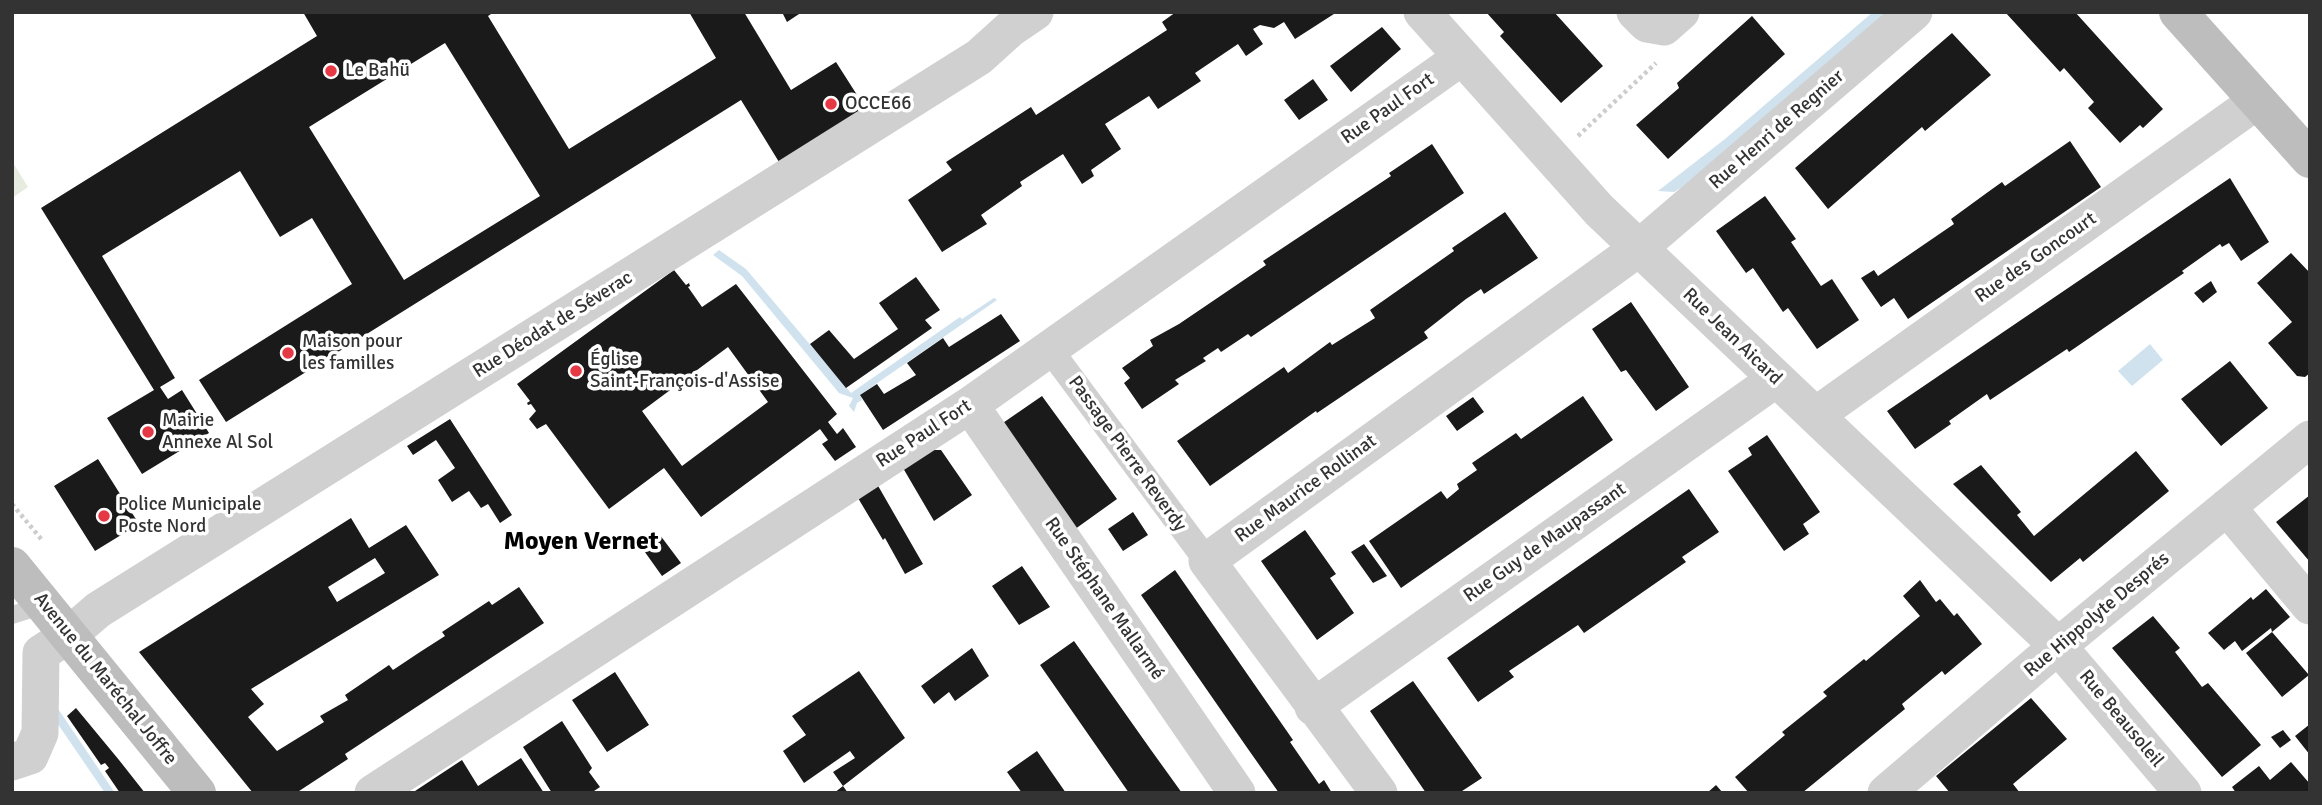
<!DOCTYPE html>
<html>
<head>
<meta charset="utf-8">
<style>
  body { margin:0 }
  #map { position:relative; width:2322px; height:805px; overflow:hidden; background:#fff; font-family:Signika,sans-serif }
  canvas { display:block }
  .frame { position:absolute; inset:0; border:14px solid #333; pointer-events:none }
</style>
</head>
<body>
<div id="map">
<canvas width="2322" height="805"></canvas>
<div class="frame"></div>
</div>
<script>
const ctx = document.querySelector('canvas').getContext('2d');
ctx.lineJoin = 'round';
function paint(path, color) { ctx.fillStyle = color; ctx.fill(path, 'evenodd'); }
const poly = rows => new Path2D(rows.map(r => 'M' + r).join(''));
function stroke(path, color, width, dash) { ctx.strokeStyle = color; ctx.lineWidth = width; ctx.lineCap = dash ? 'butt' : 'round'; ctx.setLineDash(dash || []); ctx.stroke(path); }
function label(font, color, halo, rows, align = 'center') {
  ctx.font = font + ' Signika,sans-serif'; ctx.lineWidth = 7; ctx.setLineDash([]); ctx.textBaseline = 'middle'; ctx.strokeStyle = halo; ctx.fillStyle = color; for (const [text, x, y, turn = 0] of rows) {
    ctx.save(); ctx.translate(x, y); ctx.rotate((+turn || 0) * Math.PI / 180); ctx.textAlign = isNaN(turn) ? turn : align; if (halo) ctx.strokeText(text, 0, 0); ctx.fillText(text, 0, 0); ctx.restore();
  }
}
const green = poly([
  [12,161,28,187,12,198]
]);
const water = poly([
  [1873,12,1890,12,1682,187,1674,192,1658,191,1725,139],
  [719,250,746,269,851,393,960,317,962,319,994,298,997,300,860,395,862,400,857,403,854,412,849,406,853,398,839,393,742,276,713,255],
  [2150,344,2163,360,2132,386,2118,371],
  [52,700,115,793,105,793,53,717]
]);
const building = poly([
  [303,12,494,12,488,16,569,149,716,58,689,12,744,12,791,90,836,62,866,109,779,162,741,100,226,422,199,380,352,284,312,218,280,237,240,171,102,256,175,378,160,387,168,399,182,390,209,433,142,474,107,418,154,390,41,208,317,36],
  [445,43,540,196,404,280,309,127],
  [782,12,802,12,787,22],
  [1176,12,1337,12,1295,39,1284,22,1274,28,1260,25,1253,29,1263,44,1246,56,1238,44,1195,73,1201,81,1158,109,1149,96,1105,124,1121,149,1091,170,1094,176,1082,184,1063,154,1020,182,1022,186,981,215,987,224,942,252,908,200,952,170,946,162,1031,107,1036,115,1167,30,1162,22],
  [1486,12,1554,12,1603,66,1561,103,1500,36,1504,32],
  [2005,12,2075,12,2163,109,2143,128,2140,125,2120,143,2088,108,2094,102,2064,68,2060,72],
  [1752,16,1785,54,1668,159,1636,125,1679,88,1677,83],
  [1382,27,1401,49,1351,92,1330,66],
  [1952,33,1991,75,1925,131,1922,127,1828,209,1795,168],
  [1313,79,1328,100,1299,120,1284,100],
  [2070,141,2101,187,1908,319,1894,298,1881,307,1861,278,1874,270,1878,276,1954,224,1951,219,1988,192,2002,182,2005,186],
  [1432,144,1464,193,1251,337,1248,334,1221,352,1218,348,1203,358,1206,361,1175,380,1179,384,1142,409,1124,383,1130,378,1122,368,1153,346,1150,340,1179,324,1266,265,1263,261,1391,176,1389,173],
  [2230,178,2269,242,2241,261,2229,243,2222,247,2220,244,2182,271,2184,273,2069,352,2067,349,1990,400,1987,394,1949,421,1951,424,1915,449,1887,411],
  [1765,196,1796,239,1791,242,1821,286,1832,279,1859,320,1817,349,1788,308,1783,312,1753,268,1746,273,1716,231],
  [1505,212,1538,258,1484,294,1481,289,1466,299,1424,332,1428,338,1317,413,1316,411,1210,486,1177,441,1284,367,1288,373,1330,342,1332,345,1375,318,1370,310,1454,251,1452,248],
  [2291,253,2310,273,2310,373,2305,377,2297,376,2268,343,2292,322,2257,283],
  [674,270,686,285,689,283,690,286,688,287,702,307,736,284,837,414,828,422,837,434,843,428,856,447,835,461,822,444,828,440,820,429,701,517,664,468,609,509,546,424,537,429,529,419,536,411,531,404,528,405,527,403,530,401,517,384],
  [728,347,768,402,682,466,642,411],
  [916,277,940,310,925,320,932,328,846,388,810,344,829,330,854,359,898,329,879,303],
  [2211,281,2217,292,2203,303,2194,293],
  [1631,302,1689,387,1656,411,1626,370,1621,372,1592,329],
  [1001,314,1020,341,883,430,860,395,877,384,884,394,916,375,907,363,943,338,949,347],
  [2230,361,2268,408,2221,446,2181,399],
  [1042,396,1117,499,1071,532,997,427],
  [1583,396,1613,440,1401,588,1369,541,1441,491,1447,499,1459,489,1457,484,1477,470,1472,463,1516,433,1521,439],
  [1473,397,1484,412,1457,431,1446,416],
  [450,419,512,515,500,523,488,504,481,508,469,491,452,502,438,480,455,468,436,440,413,455,407,446],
  [1767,435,1820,512,1803,524,1809,534,1784,551,1728,471,1752,455,1748,448],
  [931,450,941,450,972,495,934,521,903,468],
  [2136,451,2169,491,2083,562,2080,558,2051,582,1953,484,1981,465,2021,512,2017,515,2034,536],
  [98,459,139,524,95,551,54,486],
  [877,484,923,564,905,574,885,538,883,540,858,498],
  [1689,489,1719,532,1682,557,1686,562,1584,633,1578,625,1509,671,1514,677,1478,702,1447,658],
  [2310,495,2310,562,2276,522],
  [1133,512,1148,535,1123,551,1108,529],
  [351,518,369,548,406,525,439,575,251,689,264,704,248,717,277,751,324,722,320,716,348,700,345,695,389,665,393,670,420,652,445,636,442,632,489,601,492,605,519,587,544,623,345,754,348,759,296,793,253,793,139,652],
  [375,558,385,573,337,602,328,587],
  [1305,530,1336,574,1330,578,1354,613,1317,640,1261,561],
  [660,535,681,563,662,576,642,548],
  [1364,544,1387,576,1373,583,1351,552],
  [1022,566,1050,607,1019,625,992,586],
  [1175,570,1293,740,1290,742,1319,784,1324,780,1332,793,1279,793,1248,749,1141,595],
  [1920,580,1936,602,1940,599,1954,616,1957,613,1982,644,1945,675,1942,671,1931,680,1902,704,1905,709,1802,793,1749,793,1735,777,1785,735,1782,732,1827,696,1823,692,1864,659,1866,661,1920,616,1903,596],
  [2266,589,2290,617,2272,632,2271,628,2242,651,2235,641,2224,650,2208,633,2251,597,2253,600],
  [2153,616,2180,648,2175,652,2202,687,2208,683,2261,745,2222,777,2112,648],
  [2272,632,2309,675,2282,697,2246,653],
  [1074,641,1151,750,1182,793,1129,793,1040,665],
  [972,648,989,676,955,701,949,692,934,704,921,686],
  [859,671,905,738,843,786,848,793,834,793,843,786,833,772,855,758,850,751,804,783,783,751,806,735,792,716],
  [615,672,649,725,607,752,572,700],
  [1413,681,1482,778,1459,793,1426,793,1370,711],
  [2031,698,2067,739,2013,784,2020,793,1950,793,1936,776],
  [76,708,119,760,145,793,120,793,105,771,109,768,105,763,101,765,67,716],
  [562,721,592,768,589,772,600,787,591,793,552,793,523,747],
  [2310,724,2310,755,2295,736],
  [2283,730,2291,740,2280,748,2271,737],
  [1037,751,1050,770,1066,793,1022,793,1007,772],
  [521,758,544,793,412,793,462,760,478,786],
  [2291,762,2310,784,2310,793,2236,793,2232,787,2259,766,2270,780],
  [1716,785,1723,793,1707,793]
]);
const path = poly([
  [1578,136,1656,63],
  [12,504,42,540]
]);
const service = poly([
  [12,615,44,605]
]);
const pedestrian = poly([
  [1048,347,1207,561]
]);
const minor = poly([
  [1422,12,1599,210,2058,646,2183,793],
  [1635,12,1647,24,1664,27,1681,12],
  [970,405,1237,793],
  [1816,415,2257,101],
  [2227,507,2310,606],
  [1313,707,1776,379],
  [12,762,30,756,40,733,41,653,69,635,98,610,979,57,1010,29,1035,12],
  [373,793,970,405,1462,57],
  [1379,793,1207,561,1639,248,1914,12],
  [1886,793,2058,646,2310,439]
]);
const secondary = poly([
  [2178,12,2310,159],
  [12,566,197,793]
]);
const markers = [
  [331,71,7,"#e63946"],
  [831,104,7,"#e63946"],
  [288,353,7,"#e63946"],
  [576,371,7,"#e63946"],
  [148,432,7,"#e63946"],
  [104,516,7,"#e63946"]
];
const poiNames = [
  ["Le Bahü",345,71],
  ["OCCE66",845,104],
  ["Maison pour",302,342],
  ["les familles",302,364],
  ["Église",590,360],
  ["Saint-François-d'Assise",590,382],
  ["Mairie",162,421],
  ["Annexe Al Sol",162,443],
  ["Police Municipale",118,505],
  ["Poste Nord",118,527]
];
const streetNames = [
  ["Rue Paul Fort",1388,109,-35],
  ["Rue Henri de Regnier",1777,130,-41],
  ["Rue des Goncourt",2036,258,-35],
  ["Rue Déodat de Séverac",553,325,-32],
  ["Rue Jean Aicard",1732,337,44],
  ["Rue Paul Fort",924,434,-33],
  ["Passage Pierre Reverdy",1127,454,54],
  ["Rue Maurice Rollinat",1306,489,-36],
  ["Rue Guy de Maupassant",1545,543,-35],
  ["Rue Stéphane Mallarmé",1104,599,55],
  ["Rue Hippolyte Després",2097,615,-40],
  ["Avenue du Maréchal Joffre",105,679,51],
  ["Rue Beausoleil",2121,719,50]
];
const districtNames = [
  ["Moyen Vernet",581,542]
];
paint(green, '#e6ecdf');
paint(water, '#cfe2ee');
paint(building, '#1a1a1a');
stroke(path, '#cdcdcd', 4.5, [3.5, 3.5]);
stroke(service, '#d0d0d0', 18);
stroke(pedestrian, '#d0d0d0', 26);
stroke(minor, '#d0d0d0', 37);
stroke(secondary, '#bdbdbd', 38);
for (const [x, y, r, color] of markers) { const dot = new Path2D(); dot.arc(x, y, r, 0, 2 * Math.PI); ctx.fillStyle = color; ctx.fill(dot); stroke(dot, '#fff', 2.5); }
label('19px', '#333', '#fff', poiNames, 'left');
label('19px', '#333', '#fff', streetNames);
label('bold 26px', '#000', '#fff', districtNames);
</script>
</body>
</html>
